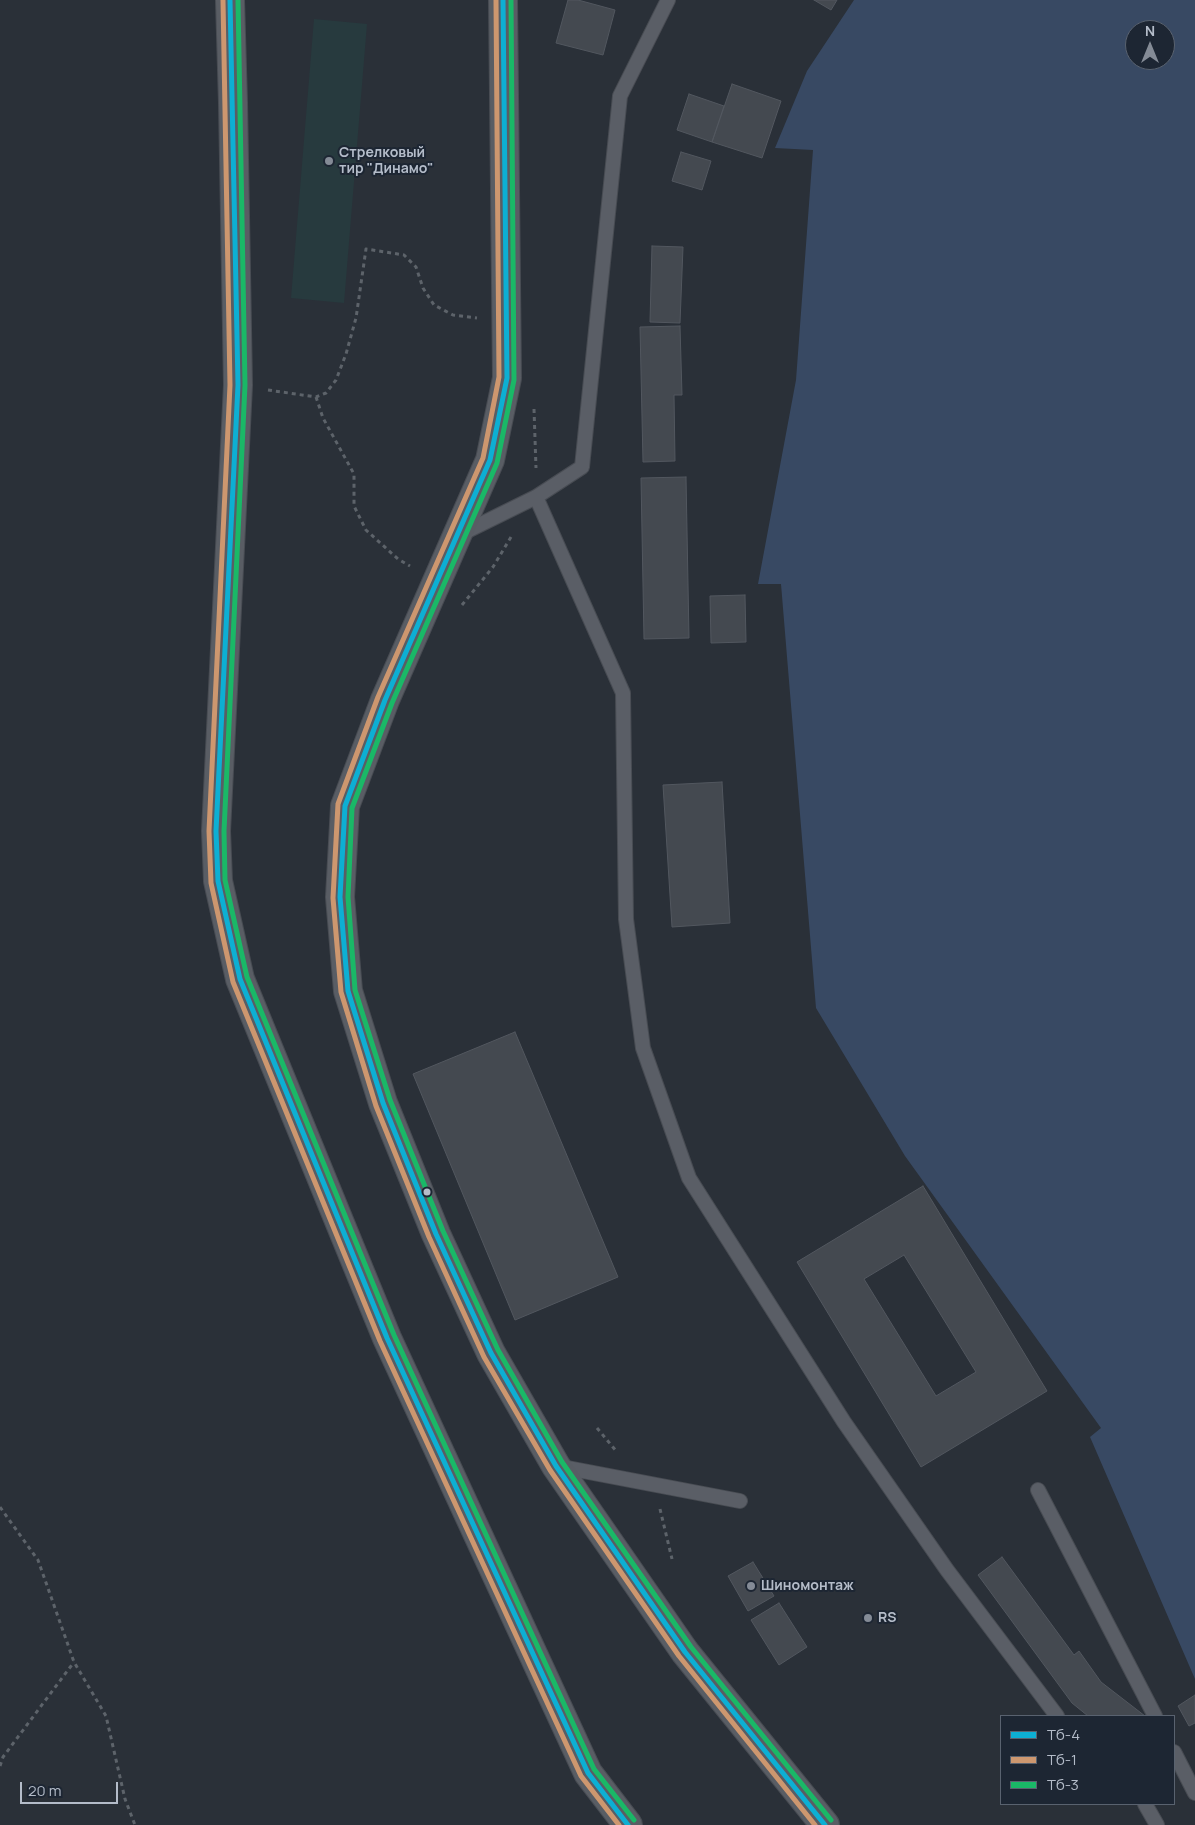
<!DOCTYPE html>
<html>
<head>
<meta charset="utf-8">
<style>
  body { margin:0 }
  #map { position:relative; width:1195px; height:1825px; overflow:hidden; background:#2a3038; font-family:Manrope,sans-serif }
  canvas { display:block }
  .legend { position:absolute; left:1000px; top:1715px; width:175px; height:90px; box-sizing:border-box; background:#1d2633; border:1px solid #59626f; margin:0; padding:6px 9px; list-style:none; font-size:15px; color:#b4bcc9 }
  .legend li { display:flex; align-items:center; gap:10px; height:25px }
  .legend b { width:25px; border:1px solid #59626f }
  .north { position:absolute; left:1125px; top:20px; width:50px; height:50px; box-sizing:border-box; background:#1d2633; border:1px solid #59626f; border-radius:50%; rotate:0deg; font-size:14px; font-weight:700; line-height:20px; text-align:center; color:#b4bcc9 }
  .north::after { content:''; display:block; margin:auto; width:18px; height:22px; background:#848b96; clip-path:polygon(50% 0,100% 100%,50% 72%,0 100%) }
  .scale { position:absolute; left:20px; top:1782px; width:98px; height:22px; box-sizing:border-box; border:2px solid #b4bcc9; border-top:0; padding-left:6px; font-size:15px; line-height:18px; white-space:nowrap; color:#b4bcc9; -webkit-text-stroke:4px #1d2633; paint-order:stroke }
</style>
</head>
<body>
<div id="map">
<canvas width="1195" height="1825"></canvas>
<ul class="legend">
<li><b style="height:6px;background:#0dafd3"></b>Тб-4</li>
<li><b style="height:6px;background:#cd976f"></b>Тб-1</li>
<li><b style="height:6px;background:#1ab867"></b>Тб-3</li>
</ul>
<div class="north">N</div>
<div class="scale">20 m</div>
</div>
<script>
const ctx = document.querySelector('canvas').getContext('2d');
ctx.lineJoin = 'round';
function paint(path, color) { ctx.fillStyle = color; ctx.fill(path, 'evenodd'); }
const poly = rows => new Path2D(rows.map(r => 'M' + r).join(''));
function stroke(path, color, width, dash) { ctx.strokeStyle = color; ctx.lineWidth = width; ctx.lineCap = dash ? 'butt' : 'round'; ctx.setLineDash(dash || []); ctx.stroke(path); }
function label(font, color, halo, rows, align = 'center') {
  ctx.font = font + ' Manrope,sans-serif'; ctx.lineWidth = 4; ctx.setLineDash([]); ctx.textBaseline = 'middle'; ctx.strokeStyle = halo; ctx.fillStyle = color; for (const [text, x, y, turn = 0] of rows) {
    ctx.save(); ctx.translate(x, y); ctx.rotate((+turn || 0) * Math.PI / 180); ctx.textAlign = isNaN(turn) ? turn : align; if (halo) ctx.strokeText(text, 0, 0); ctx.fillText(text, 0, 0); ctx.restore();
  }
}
const green = poly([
  [314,19,367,24,344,303,291,298]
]);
const water = poly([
  [854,0,1195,0,1195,1679,1090,1437,1101,1428,905,1156,816,1008,781,584,758,584,796,380,813,150,775,148,807,71],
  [1135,30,1165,30,1165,60,1135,60]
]);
const building = poly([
  [568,0,578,0,615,10,603,55,556,43,568,0],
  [814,0,837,0,831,10,814,0],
  [732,84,781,101,762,158,712,142,732,84],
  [689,94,724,106,712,142,677,130,689,94],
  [681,152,711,161,702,190,672,181,681,152],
  [652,246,683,247,680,323,650,322,652,246],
  [680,326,682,395,674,395,675,461,643,462,640,327,680,326],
  [686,477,689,638,644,639,641,478,686,477],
  [745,595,746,642,711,643,710,596,745,595],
  [722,782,730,923,672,927,663,785,722,782],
  [515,1032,618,1277,515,1320,413,1074,515,1032],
  [923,1186,1047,1391,921,1467,797,1262,923,1186],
  [904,1255,976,1372,936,1396,864,1279,904,1255],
  [1002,1557,1074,1655,1079,1651,1101,1682,1145,1716,1088,1716,1072,1703,978,1575,1002,1557],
  [753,1562,774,1596,748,1611,728,1576,753,1562],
  [779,1603,807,1647,779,1665,751,1620,779,1603],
  [1195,1695,1195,1723,1189,1726,1178,1706,1195,1695]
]);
const path = poly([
  [268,390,316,397,326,393,336,380,346,354,356,318,366,249,404,255,416,267,423,288,434,305,453,315,477,318],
  [316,397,323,418,354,474,354,506,366,530,398,559,410,566],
  [534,409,536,468],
  [462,605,493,567,511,537],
  [597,1428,617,1452],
  [0,1507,38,1560,74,1662,106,1716,125,1799,135,1825],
  [660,1509,672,1559],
  [0,1766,3,1757,74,1662]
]);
const service = poly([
  [536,497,623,693,626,919,643,1048,689,1178,844,1422,947,1570,1057,1716],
  [461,534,536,497,582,467,620,96,668,0],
  [557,1466,740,1501],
  [1038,1490,1155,1716],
  [1174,1752,1195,1793],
  [1145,1804,1157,1825]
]);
const secondary = poly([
  [230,0,233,103,238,385,216,831,218,881,240,979,387,1338,588,1773,628,1825],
  [503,0,507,378,490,460,385,700,345,806,340,897,348,991,383,1103,436,1234,491,1353,556,1466,685,1652,825,1825]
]);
const bus1 = poly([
  [230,0,238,385,216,831,218,881,240,979,387,1338,588,1773,628,1825],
  [503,0,507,378,490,460,385,700,345,806,340,897,348,991,383,1103,436,1234,491,1353,556,1466,685,1652,825,1825]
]);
const bus2 = poly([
  [223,0,230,385,209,831,211,883,233,982,380,1341,581,1776,619,1825],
  [496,0,499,377,483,458,378,697,338,804,333,898,341,992,376,1106,429,1237,484,1357,550,1470,679,1656,815,1825]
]);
const bus3 = poly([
  [238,0,245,385,224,831,225,880,247,977,394,1335,594,1769,634,1820],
  [511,0,514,380,497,463,392,703,352,808,348,897,355,990,390,1100,443,1231,498,1350,562,1462,691,1647,831,1820]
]);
const markers = [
  [329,161,5,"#848b96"],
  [427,1192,4.5,"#b4bcc9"],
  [751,1586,5,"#848b96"],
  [868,1618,5,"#848b96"]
];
const poiNames = [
  ["Стрелковый",339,153],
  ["тир \"Динамо\"",339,169],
  ["Шиномонтаж",761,1586],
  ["RS",878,1618]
];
paint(green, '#273a3e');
paint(water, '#384963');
paint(building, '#444950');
stroke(building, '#52575f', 1);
stroke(service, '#484c53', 16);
stroke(secondary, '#484c53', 30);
stroke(path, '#5d636a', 3, [4, 4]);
stroke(service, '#5a5e66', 14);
stroke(secondary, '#595d64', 28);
stroke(bus1, '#0dafd3', 5);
stroke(bus2, '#cd976f', 5);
stroke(bus3, '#1ab867', 5);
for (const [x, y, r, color] of markers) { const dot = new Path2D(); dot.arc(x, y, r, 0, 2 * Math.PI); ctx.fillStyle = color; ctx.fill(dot); stroke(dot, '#1d2633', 2); }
label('bold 14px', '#b4bcc9', '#1d2633', poiNames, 'left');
</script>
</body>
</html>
